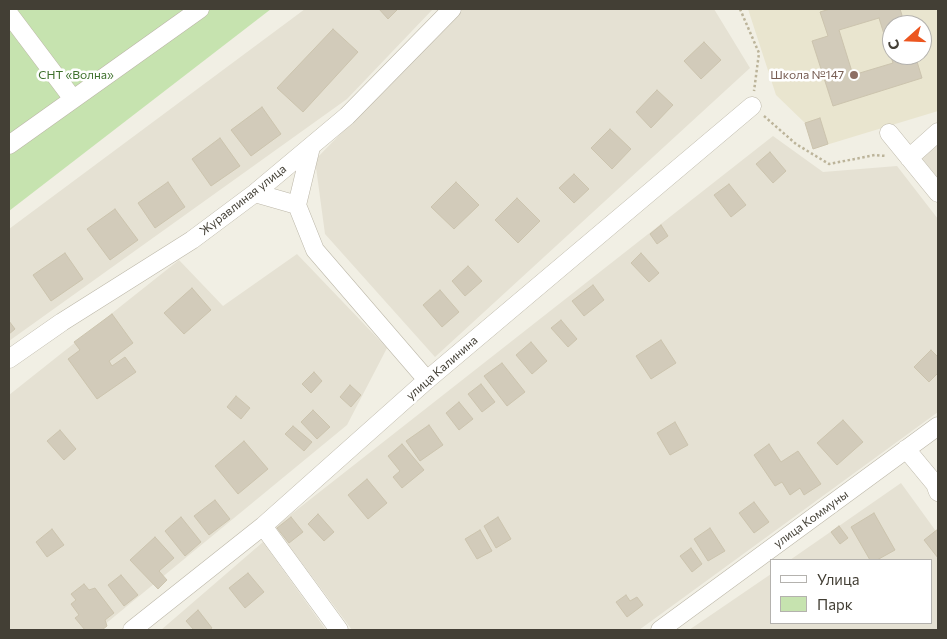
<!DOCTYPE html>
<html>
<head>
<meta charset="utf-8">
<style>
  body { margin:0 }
  #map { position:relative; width:947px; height:639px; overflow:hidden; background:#f1efe4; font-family:Commissioner,sans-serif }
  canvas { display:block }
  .frame { position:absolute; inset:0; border:10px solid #433f35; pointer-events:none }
  .legend { position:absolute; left:770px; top:559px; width:162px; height:65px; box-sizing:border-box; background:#fff; border:1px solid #b4b2ae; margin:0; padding:6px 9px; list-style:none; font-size:15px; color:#433f35 }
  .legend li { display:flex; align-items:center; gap:10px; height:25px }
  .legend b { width:25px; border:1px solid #b4b2ae }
  .north { position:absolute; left:882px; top:15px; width:50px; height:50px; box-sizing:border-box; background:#fff; border:1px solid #b4b2ae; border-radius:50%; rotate:250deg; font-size:14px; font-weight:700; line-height:20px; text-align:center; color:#433f35 }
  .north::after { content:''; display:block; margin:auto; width:18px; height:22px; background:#ec5620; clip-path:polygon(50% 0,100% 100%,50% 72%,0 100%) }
</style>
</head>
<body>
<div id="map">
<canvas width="947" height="639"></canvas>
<div class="frame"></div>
<ul class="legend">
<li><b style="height:6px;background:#fff"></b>Улица</li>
<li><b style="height:14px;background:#c6e3af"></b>Парк</li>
</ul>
<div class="north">С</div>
</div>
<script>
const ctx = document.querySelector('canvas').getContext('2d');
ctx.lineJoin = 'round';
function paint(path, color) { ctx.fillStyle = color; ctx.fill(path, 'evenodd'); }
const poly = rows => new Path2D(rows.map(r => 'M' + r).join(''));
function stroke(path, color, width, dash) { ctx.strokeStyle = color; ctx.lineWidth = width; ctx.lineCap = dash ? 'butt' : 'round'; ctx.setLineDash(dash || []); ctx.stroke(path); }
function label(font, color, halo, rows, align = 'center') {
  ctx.font = font + ' Commissioner,sans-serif'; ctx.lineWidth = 5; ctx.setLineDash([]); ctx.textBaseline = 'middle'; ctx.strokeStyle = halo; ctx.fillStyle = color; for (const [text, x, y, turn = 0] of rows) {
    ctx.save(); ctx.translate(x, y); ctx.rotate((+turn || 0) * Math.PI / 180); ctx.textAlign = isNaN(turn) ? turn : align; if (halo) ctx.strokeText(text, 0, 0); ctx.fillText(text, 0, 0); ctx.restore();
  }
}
const residential = poly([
  [305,9,433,9,347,99,9,341,9,229],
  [462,9,714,9,750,68,435,357,325,234,315,160],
  [773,136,823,172,897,166,938,219,938,412,639,630,352,630,275,527],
  [938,141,938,178,920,156],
  [297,254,387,348,347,425,98,630,9,630,9,395,179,260,223,306],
  [901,483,938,534,938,630,689,630,771,574,771,623,931,623,931,560,790,560],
  [263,542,326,630,161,630]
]);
const education = poly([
  [748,9,938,9,938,111,813,149,805,123,776,95],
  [892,25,922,25,922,55,892,55]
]);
const green = poly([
  [9,9,271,9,9,211]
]);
const building = poly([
  [379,9,398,9,388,19,379,9],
  [830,9,900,9,905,25,892,25,892,55,915,55,922,78,833,106,812,41,828,36,820,12,830,9],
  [879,18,893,63,853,75,839,30,879,18],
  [333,29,358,52,303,112,277,88,333,29],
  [704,42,721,60,701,79,684,61,704,42],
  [657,90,673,105,651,128,636,112,657,90],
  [262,107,281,134,251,156,231,130,262,107],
  [820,118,828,144,813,149,805,123,820,118],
  [610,129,631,149,612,169,591,148,610,129],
  [220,138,240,166,211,186,192,159,220,138],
  [770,152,786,171,773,183,756,164,770,152],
  [574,174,589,189,574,203,559,188,574,174],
  [168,182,185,207,155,228,138,203,168,182],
  [456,182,479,205,454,229,431,207,456,182],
  [729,184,746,205,731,217,714,195,729,184],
  [517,198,540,221,518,243,495,220,517,198],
  [115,209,138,240,110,260,87,229,115,209],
  [661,225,668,236,657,244,650,234,661,225],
  [65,253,83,279,51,301,33,275,65,253],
  [641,253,659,273,649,282,631,263,641,253],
  [468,266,482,281,465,296,452,281,468,266],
  [593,285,604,300,584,316,572,301,593,285],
  [192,288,211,310,184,334,164,313,192,288],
  [440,290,459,312,442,327,423,305,440,290],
  [112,314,133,343,109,361,112,366,125,357,136,372,97,399,68,359,80,350,74,342,112,314],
  [561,320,577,339,568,347,551,328,561,320],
  [9,321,15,329,9,334,9,321],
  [661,340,676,363,651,379,636,356,661,340],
  [531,342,547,361,532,374,516,355,531,342],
  [931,350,938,357,938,373,929,382,914,367,931,350],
  [502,363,525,392,507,406,484,376,502,363],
  [314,372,322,381,311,393,302,384,314,372],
  [481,384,495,402,482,412,468,394,481,384],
  [350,385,361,395,351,407,340,397,350,385],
  [236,396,250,408,241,419,227,407,236,396],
  [459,402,473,419,459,430,446,413,459,402],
  [313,410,330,427,317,439,301,422,313,410],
  [843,420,863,442,837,465,817,443,843,420],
  [675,422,688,445,670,455,657,433,675,422],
  [429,425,443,445,420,461,406,441,429,425],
  [293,426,312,442,304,451,285,434,293,426],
  [60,430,76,449,64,460,47,441,60,430],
  [244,441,268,469,238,494,215,466,244,441],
  [402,444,424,470,402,488,393,477,400,471,388,456,402,444],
  [769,444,781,462,798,451,821,484,804,495,800,488,790,495,782,482,775,486,754,455,769,444],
  [367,479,387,503,368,519,348,495,367,479],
  [215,500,230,519,209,535,194,516,215,500],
  [754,502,769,522,754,533,739,513,754,502],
  [874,513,895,550,877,560,870,560,851,527,874,513],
  [318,514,334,532,324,541,308,524,318,514],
  [181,517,201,542,185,556,165,531,181,517],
  [291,517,303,532,289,543,277,528,291,517],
  [498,517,511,539,496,548,484,526,498,517],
  [839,526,848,538,840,544,831,532,839,526],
  [710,528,725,551,708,561,694,539,710,528],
  [52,529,64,545,47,557,36,542,52,529],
  [938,529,938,558,924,540,938,529],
  [480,530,492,551,477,559,465,539,480,530],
  [155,537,174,558,159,571,167,580,158,589,130,560,155,537],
  [691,548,702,564,692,572,680,556,691,548],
  [248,573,264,592,245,608,229,588,248,573],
  [121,575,138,595,124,606,108,585,121,575],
  [84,584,89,590,95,588,114,613,105,620,107,626,102,630,85,630,75,618,79,615,71,604,76,600,71,594,84,584],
  [626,595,630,601,637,597,643,605,627,617,616,602,626,595],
  [198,610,212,628,209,630,194,630,186,621,198,610]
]);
const path = poly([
  [740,9,759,53,754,91],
  [764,116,796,144,829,164,875,155,886,156]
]);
const minor = poly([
  [9,14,73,99],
  [889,133,938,193],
  [9,145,200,9],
  [909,158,938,132],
  [255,193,297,205,311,147],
  [297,205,315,250,427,380],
  [9,359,62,322,192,240,255,193,347,116,452,9],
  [906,449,935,484,938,492],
  [263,526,339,630],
  [132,630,263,526,427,380,752,106],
  [660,630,938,426]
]);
const markers = [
  [854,75,5,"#8d6e63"]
];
const parkNames = [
  ["СНТ «Волна»",76,75]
];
const educationNames = [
  ["Школа №147",844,75]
];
const streetNames = [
  ["Журавлиная улица",243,200,-38],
  ["улица Калинина",442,368,-41],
  ["улица Коммуны",811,519,-36]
];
paint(residential, '#e5e1d3');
paint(education, '#e9e5cf');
paint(green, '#c6e3af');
paint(building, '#d2cbba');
stroke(building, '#ccc4ae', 1);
stroke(minor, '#bcb7a8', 19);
stroke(path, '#bcb49a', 2.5, [2.5, 2.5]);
stroke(minor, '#fff', 18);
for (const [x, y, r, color] of markers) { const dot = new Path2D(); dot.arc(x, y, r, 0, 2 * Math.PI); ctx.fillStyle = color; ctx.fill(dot); stroke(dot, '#fff', 2); }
label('12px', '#3e702c', '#fff', parkNames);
label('12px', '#785e54', '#fff', educationNames, 'right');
label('12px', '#433f35', '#fff', streetNames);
</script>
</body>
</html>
